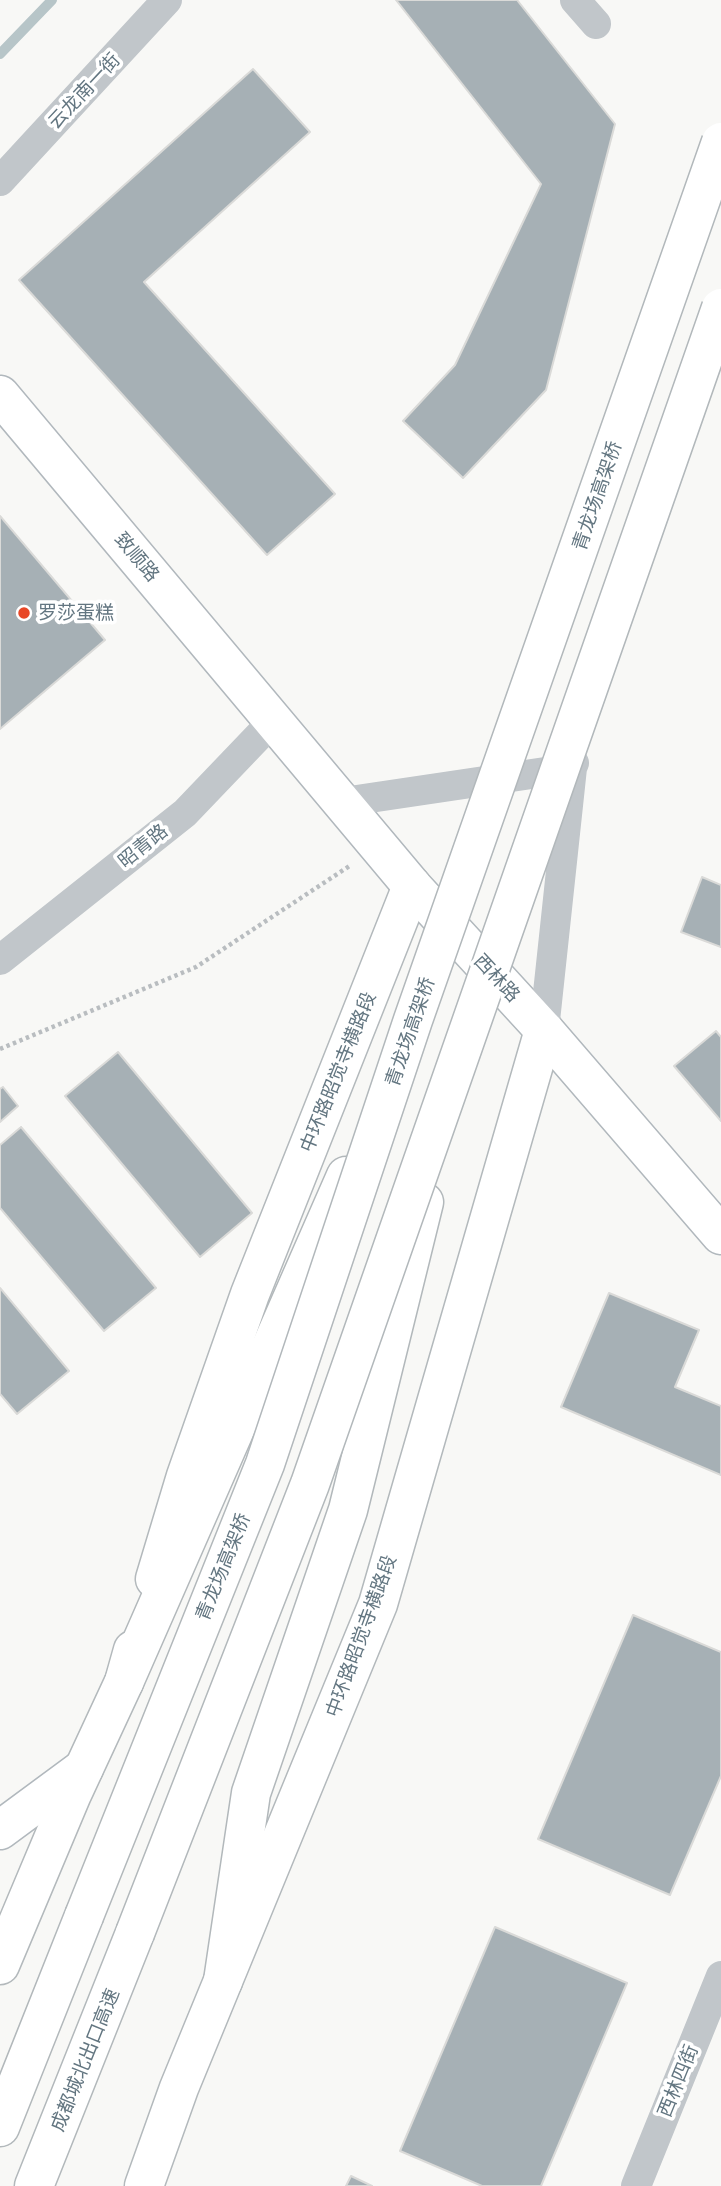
<!DOCTYPE html>
<html>
<head>
<meta charset="utf-8">
<style>
  body { margin:0 }
  canvas { display:block; background:#f8f8f6 }
</style>
</head>
<body>
<canvas width="721" height="2186"></canvas>
<script>
const ctx = document.querySelector('canvas').getContext('2d');
ctx.lineJoin = 'round';
const poly = rows => new Path2D(rows.map(r => 'M' + r).join(''));
function stroke(path, color, width, dash) { ctx.strokeStyle = color; ctx.lineWidth = width; ctx.lineCap = dash ? 'butt' : 'round'; ctx.setLineDash(dash || []); ctx.stroke(path); }
function paint(path, color) { ctx.fillStyle = color; ctx.fill(path, 'evenodd'); }
function label(font, color, halo, rows, align = 'center') {
  ctx.font = font + ' Ubuntu,"Noto Sans SC",sans-serif'; ctx.lineWidth = 7; ctx.setLineDash([]); ctx.textBaseline = 'middle'; ctx.strokeStyle = halo; ctx.fillStyle = color; for (const [text, x, y, turn = 0] of rows) {
    ctx.save(); ctx.translate(x, y); ctx.rotate((+turn || 0) * Math.PI / 180); ctx.textAlign = isNaN(turn) ? turn : align; if (halo) ctx.strokeText(text, 0, 0); ctx.fillText(text, 0, 0); ctx.restore();
  }
}
const stream = poly([
  [0,54,52,0]
]);
const building = poly([
  [396,0,517,0,615,124,546,390,463,478,403,421,455,365,541,184,396,0],
  [253,69,310,132,144,282,335,494,267,555,19,280,253,69],
  [0,516,105,640,0,729,0,516],
  [702,877,721,885,721,947,681,932,702,877],
  [716,1031,721,1037,721,1121,674,1066,716,1031],
  [118,1052,252,1213,200,1257,65,1096,118,1052],
  [3,1087,18,1106,0,1122,0,1089,3,1087],
  [21,1127,156,1288,104,1331,0,1208,0,1145,21,1127],
  [0,1288,69,1371,17,1414,0,1394,0,1288],
  [609,1293,699,1330,675,1387,721,1406,721,1475,561,1407,609,1293],
  [633,1615,721,1652,721,1776,670,1895,538,1839,633,1615],
  [495,1927,627,1983,541,2186,482,2186,400,2151,495,1927],
  [351,2176,372,2186,346,2186,351,2176]
]);
const path = poly([
  [0,1049,196,967,351,865]
]);
const street = poly([
  [575,0,596,24],
  [0,181,167,0],
  [343,802,572,768,574,763],
  [0,960,185,813,274,720],
  [544,1030,572,768],
  [636,2186,721,1976]
]);
const secondary = poly([
  [0,395,412,886,544,1030,721,1235],
  [0,1830,84,1768]
]);
const primary = poly([
  [155,1579,186,1476,250,1294,412,886],
  [0,1965,72,1794,124,1682,133,1650],
  [144,2186,179,2088,378,1604,544,1030]
]);
const highway = poly([
  [124,1682,346,1176],
  [223,1981,251,1793,348,1510,424,1202],
  [0,2127,84,1916],
  [34,2186,135,1933]
]);
const highwayBridge = poly([
  [84,1916,265,1464,413,1020,721,142],
  [135,1933,310,1484,721,308]
]);
const markers = [
  [24,613,7,"#e84726"]
];
const streetNames = [
  ["云龙南一街",84,91,-47],
  ["青龙场高架桥",597,496,-71],
  ["致顺路",137,557,50],
  ["昭青路",143,846,-39],
  ["西林路",497,978,47],
  ["青龙场高架桥",410,1032,-71],
  ["中环路昭觉寺横路段",338,1072,-68],
  ["青龙场高架桥",223,1567,-68],
  ["中环路昭觉寺横路段",361,1636,-70],
  ["成都城北出口高速",85,2060,-68],
  ["西林四街",678,2081,-68]
];
const poiNames = [
  ["罗莎蛋糕",38,613]
];
stroke(stream, '#b7c5c8', 10);
paint(building, '#a6b0b5');
stroke(building, '#dadad8', 2);
stroke(secondary, '#b1b8bd', 41);
stroke(primary, '#b3b9bc', 41);
stroke(highway, '#b2b8bb', 41);
stroke(path, '#b9bdc0', 4.5, [3.5, 3.5]);
stroke(street, '#c1c6ca', 30);
stroke(secondary, '#fff', 38);
stroke(primary, '#fff', 38);
stroke(highway, '#fff', 38);
stroke(highwayBridge, '#b2b8bb', 41, []);
stroke(highwayBridge, '#fff', 38);
for (const [x, y, r, color] of markers) { const dot = new Path2D(); dot.arc(x, y, r, 0, 2 * Math.PI); ctx.fillStyle = color; ctx.fill(dot); stroke(dot, '#fff', 2.5); }
label('19px', '#637681', '#fff', streetNames);
label('19px', '#637681', '#fff', poiNames, 'left');
</script>
</body>
</html>
